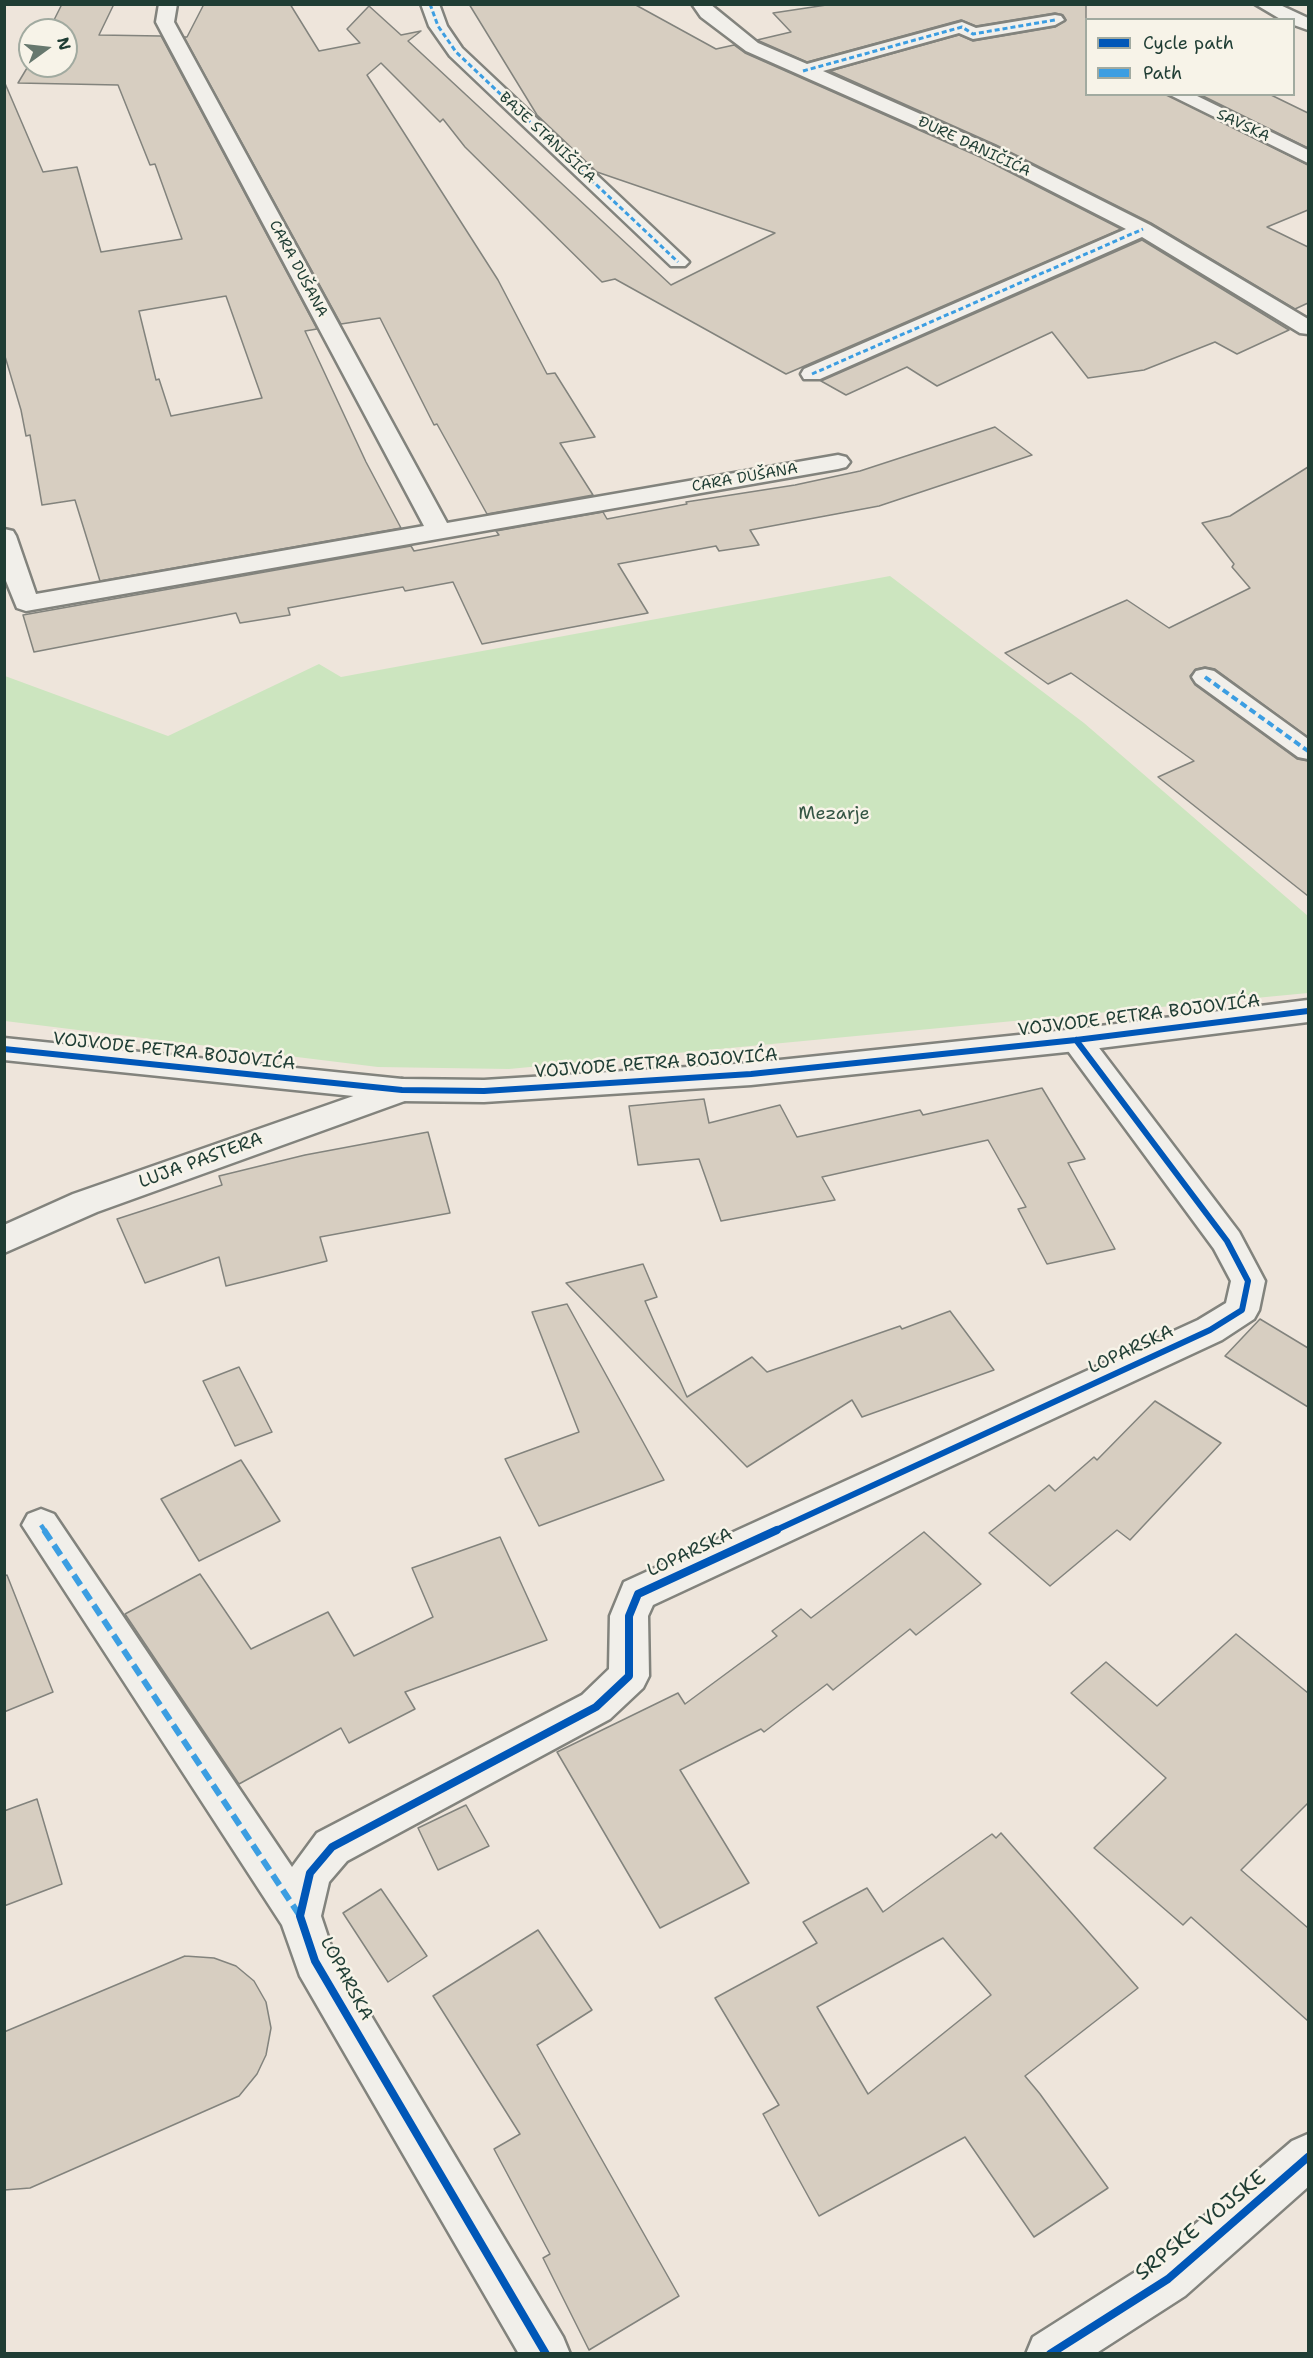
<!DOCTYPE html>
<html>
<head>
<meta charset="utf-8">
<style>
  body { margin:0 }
  #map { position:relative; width:1313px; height:2358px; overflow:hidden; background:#eee5db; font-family:"Shantell Sans",sans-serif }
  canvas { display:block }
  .frame { position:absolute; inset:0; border:6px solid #1f3d34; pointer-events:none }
  .legend { position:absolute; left:1085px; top:18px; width:210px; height:78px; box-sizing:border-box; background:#f7f3e8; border:2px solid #a1aaa0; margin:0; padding:8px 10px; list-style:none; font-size:18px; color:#1f3d34 }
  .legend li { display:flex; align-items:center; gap:12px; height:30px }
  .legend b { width:30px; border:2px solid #a1aaa0 }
  .north { position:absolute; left:18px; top:18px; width:60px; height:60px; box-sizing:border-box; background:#f7f3e8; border:2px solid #a1aaa0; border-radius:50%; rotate:75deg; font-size:16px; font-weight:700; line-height:24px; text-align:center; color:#1f3d34 }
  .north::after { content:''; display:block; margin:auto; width:21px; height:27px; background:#67786e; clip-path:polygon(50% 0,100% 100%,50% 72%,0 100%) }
</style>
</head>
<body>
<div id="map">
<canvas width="1313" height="2358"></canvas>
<div class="frame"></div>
<ul class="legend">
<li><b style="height:8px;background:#0057b8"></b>Cycle path</li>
<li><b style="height:8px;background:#3c9ee2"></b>Path</li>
</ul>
<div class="north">N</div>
</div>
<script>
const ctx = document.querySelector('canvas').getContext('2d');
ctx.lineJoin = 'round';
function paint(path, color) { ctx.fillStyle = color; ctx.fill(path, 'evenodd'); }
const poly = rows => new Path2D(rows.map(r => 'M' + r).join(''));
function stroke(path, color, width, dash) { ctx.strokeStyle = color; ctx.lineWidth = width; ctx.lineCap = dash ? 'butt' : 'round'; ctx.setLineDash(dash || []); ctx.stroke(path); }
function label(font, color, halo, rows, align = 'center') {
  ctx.font = font + ' "Shantell Sans",sans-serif'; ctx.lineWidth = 5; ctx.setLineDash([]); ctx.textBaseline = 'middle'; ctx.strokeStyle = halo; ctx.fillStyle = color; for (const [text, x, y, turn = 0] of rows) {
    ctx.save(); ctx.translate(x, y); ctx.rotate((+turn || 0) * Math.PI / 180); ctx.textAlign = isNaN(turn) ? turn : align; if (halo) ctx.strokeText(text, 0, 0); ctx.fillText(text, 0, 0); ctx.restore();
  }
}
const green = poly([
  [890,576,1084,723,1308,916,1308,993,509,1069,378,1067,5,1021,5,676,168,736,319,664,341,677]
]);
const building = poly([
  [62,4,114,4,99,35,161,36,317,329,305,331,366,462,401,528,100,581,75,500,42,505,30,435,26,436,21,410,4,353,4,81,43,172,77,167,101,252,182,239,155,164,150,165,118,85,18,83,30,63,30,66,66,66,66,30,49,30,62,4],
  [226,296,262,398,171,416,159,379,156,380,139,311,226,296],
  [204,4,290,4,319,51,360,43,347,29,369,6,401,35,421,31,408,41,671,285,775,233,597,172,537,115,469,4,634,4,716,49,734,45,745,53,980,157,1121,229,786,374,615,279,602,282,465,147,443,119,440,122,381,63,367,75,498,280,547,374,555,373,595,437,560,443,593,495,487,514,437,424,434,425,380,318,341,324,184,37,187,37,204,4],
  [833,4,1086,4,1086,94,1166,94,1308,165,1308,210,1267,227,1308,247,1308,303,1295,309,1151,223,996,145,830,71,959,35,973,41,1055,27,1066,20,1063,15,1055,13,976,26,961,20,807,62,757,40,791,32,773,13,833,4],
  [1199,94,1269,94,1308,113,1308,148,1199,94],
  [1142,240,1289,330,1237,354,1215,342,1144,370,1088,378,1052,332,937,386,907,367,846,395,821,381,1142,240],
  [995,427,1032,455,879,506,750,530,759,545,719,551,716,546,618,564,648,613,482,644,453,582,405,591,403,587,288,608,290,615,240,623,236,613,34,652,23,615,411,546,414,551,499,535,496,531,603,512,607,519,687,504,686,502,795,485,860,471,995,427],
  [1308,467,1308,737,1215,669,1205,667,1196,669,1190,676,1195,685,1297,759,1308,761,1308,896,1158,777,1194,761,1071,673,1048,684,1005,653,1127,600,1169,628,1250,588,1232,567,1234,564,1202,523,1230,516,1308,467],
  [1042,1088,1085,1159,1068,1163,1115,1249,1047,1264,1018,1209,1026,1207,988,1140,822,1177,835,1200,721,1221,699,1159,638,1165,629,1106,704,1099,709,1123,780,1105,797,1137,920,1110,923,1115,1042,1088],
  [428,1132,450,1213,320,1237,327,1261,226,1286,219,1257,145,1283,117,1219,222,1185,219,1176,305,1155,428,1132],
  [643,1264,657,1297,645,1301,687,1397,752,1357,767,1372,900,1326,902,1329,950,1311,994,1370,862,1417,852,1400,747,1467,566,1283,643,1264],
  [567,1304,664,1480,539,1526,505,1459,579,1432,532,1312,567,1304],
  [1260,1319,1308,1348,1308,1407,1225,1356,1260,1319],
  [239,1367,272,1432,235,1446,203,1381,239,1367],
  [1155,1401,1221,1443,1130,1540,1117,1530,1050,1586,989,1533,1049,1485,1055,1491,1094,1457,1097,1460,1155,1401],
  [241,1460,280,1521,199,1561,161,1499,241,1460],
  [924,1532,981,1584,916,1635,910,1629,833,1690,827,1684,764,1732,761,1729,680,1770,749,1883,660,1928,557,1752,678,1693,685,1704,777,1636,772,1631,801,1609,811,1618,924,1532],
  [500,1537,547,1640,405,1692,415,1709,349,1743,341,1728,239,1784,125,1614,200,1574,251,1649,328,1612,354,1656,433,1617,412,1568,500,1537],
  [7,1575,53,1692,4,1712,4,1576,7,1575],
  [1236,1634,1308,1693,1308,1803,1241,1870,1308,1928,1308,2021,1191,1917,1183,1925,1094,1848,1166,1778,1071,1693,1106,1662,1157,1706,1236,1634],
  [37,1799,62,1884,4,1906,4,1811,37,1799],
  [466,1805,489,1846,438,1870,418,1828,466,1805],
  [1001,1833,1138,1988,1025,2076,1040,2094,1108,2188,1034,2237,965,2137,819,2216,763,2114,779,2105,715,1998,817,1943,803,1922,867,1888,883,1912,992,1834,996,1838,1001,1833],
  [943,1938,991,1995,868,2094,817,2007,943,1938],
  [381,1889,427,1956,388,1982,343,1913,381,1889],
  [538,1930,592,2010,537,2045,679,2296,589,2350,543,2258,550,2254,494,2149,520,2134,433,1996,538,1930],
  [185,1956,214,1958,236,1966,254,1981,266,2002,271,2028,266,2055,257,2074,239,2096,30,2188,4,2190,4,2032,185,1956]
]);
const street = poly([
  [159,4,177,4,174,22,447,523,838,455,846,457,850,462,846,467,838,469,26,611,17,608,4,576,4,529,13,531,16,536,36,594,424,526,156,22,159,4],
  [421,4,439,4,447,26,462,48,685,258,689,262,685,266,671,266,450,56,429,26,421,4],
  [692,4,710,4,758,43,807,64,962,22,976,28,1055,15,1061,16,1064,20,1055,25,973,39,959,33,823,71,995,147,1150,225,1308,319,1308,334,1300,333,1142,237,820,379,804,379,801,374,804,369,1126,229,981,155,746,51,701,17,692,4],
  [1255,4,1278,4,1308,18,1308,30,1294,25,1294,20,1282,20,1255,4],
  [1168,94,1193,94,1308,150,1308,163,1168,94],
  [1205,669,1214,671,1308,739,1308,759,1298,757,1196,683,1192,677,1196,671,1205,669],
  [1076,1029,1087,1032,1239,1232,1265,1281,1259,1310,1254,1319,1222,1340,653,1605,648,1616,649,1676,643,1688,610,1719,347,1861,329,1882,321,1916,333,1952,563,2337,570,2354,519,2354,300,1976,282,1925,22,1525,28,1514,41,1509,54,1514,292,1867,317,1833,582,1695,609,1669,610,1616,624,1582,1198,1320,1226,1303,1231,1281,1214,1249,1060,1040,1065,1032,1076,1029],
  [402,1079,413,1082,418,1090,413,1098,97,1212,4,1253,4,1225,73,1194,402,1079]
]);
const secondary = poly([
  [1308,1000,1308,1022,1076,1051,751,1085,484,1102,402,1101,4,1060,4,1038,402,1079,484,1080,751,1063,1076,1029,1308,1000],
  [1308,2134,1308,2187,1185,2296,1095,2354,1026,2354,1033,2337,1151,2262,1292,2141,1308,2134]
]);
const quietFar3 = poly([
  [430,4,438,26,456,52,678,262],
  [803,71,962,27,973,34,1055,20],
  [812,374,1143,229]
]);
const quietFar2 = poly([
  [1205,677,1308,751]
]);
const quietFar1 = poly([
  [41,1525,45,1531]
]);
const quiet = poly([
  [44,1530,300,1916]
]);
const cyclewayFar1 = poly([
  [4,1049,402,1090,484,1091,751,1074,1076,1040,1308,1011],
  [774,1531,1210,1330,1242,1310,1248,1281,1227,1241,1076,1040]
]);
const cycleway = poly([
  [546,2354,315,1961,300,1916,310,1873,332,1847,596,1707,629,1676,629,1616,638,1594,777,1530],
  [1050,2354,1168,2279,1308,2157]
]);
const farStreetnames = [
  ["SAVSKA",1243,126,25],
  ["BAJE STANIŠIĆA",547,138,43],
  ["ĐURE DANIČIĆA",974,147,25],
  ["CARA DUŠANA",298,269,62],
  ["CARA DUŠANA",745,478,-10]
];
const parkNames = [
  ["Mezarje",834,814]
];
const streetNames = [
  ["VOJVODE PETRA BOJOVIĆA",1139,1016,-7],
  ["VOJVODE PETRA BOJOVIĆA",174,1052,6],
  ["VOJVODE PETRA BOJOVIĆA",656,1064,-4],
  ["LUJA PASTERA",201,1161,-20],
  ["LOPARSKA",1131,1350,-25],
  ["LOPARSKA",690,1553,-25],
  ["LOPARSKA",346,1979,62]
];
const nearStreetnames = [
  ["SRPSKE VOJSKE",1201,2226,-39]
];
paint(green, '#cce5bf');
paint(building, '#d7cec1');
stroke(building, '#82837d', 1.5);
stroke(street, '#82837d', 5);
stroke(secondary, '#82837d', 5);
paint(street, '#f1efea');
paint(secondary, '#f1efea');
stroke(quietFar3, '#3c9ee2', 3, [5, 3]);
stroke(quietFar2, '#3c9ee2', 4, [7, 4]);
stroke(quietFar1, '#3c9ee2', 4.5, [9, 4.5]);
stroke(quiet, '#3c9ee2', 6, [12, 6]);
stroke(cyclewayFar1, '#0057b8', 6);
stroke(cycleway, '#0057b8', 8);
label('15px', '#1f3d34', '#f7f3e8', farStreetnames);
label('18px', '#355645', '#f7f3e8', parkNames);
label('18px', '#1f3d34', '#f7f3e8', streetNames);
label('21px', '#1f3d34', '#f7f3e8', nearStreetnames);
</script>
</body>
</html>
